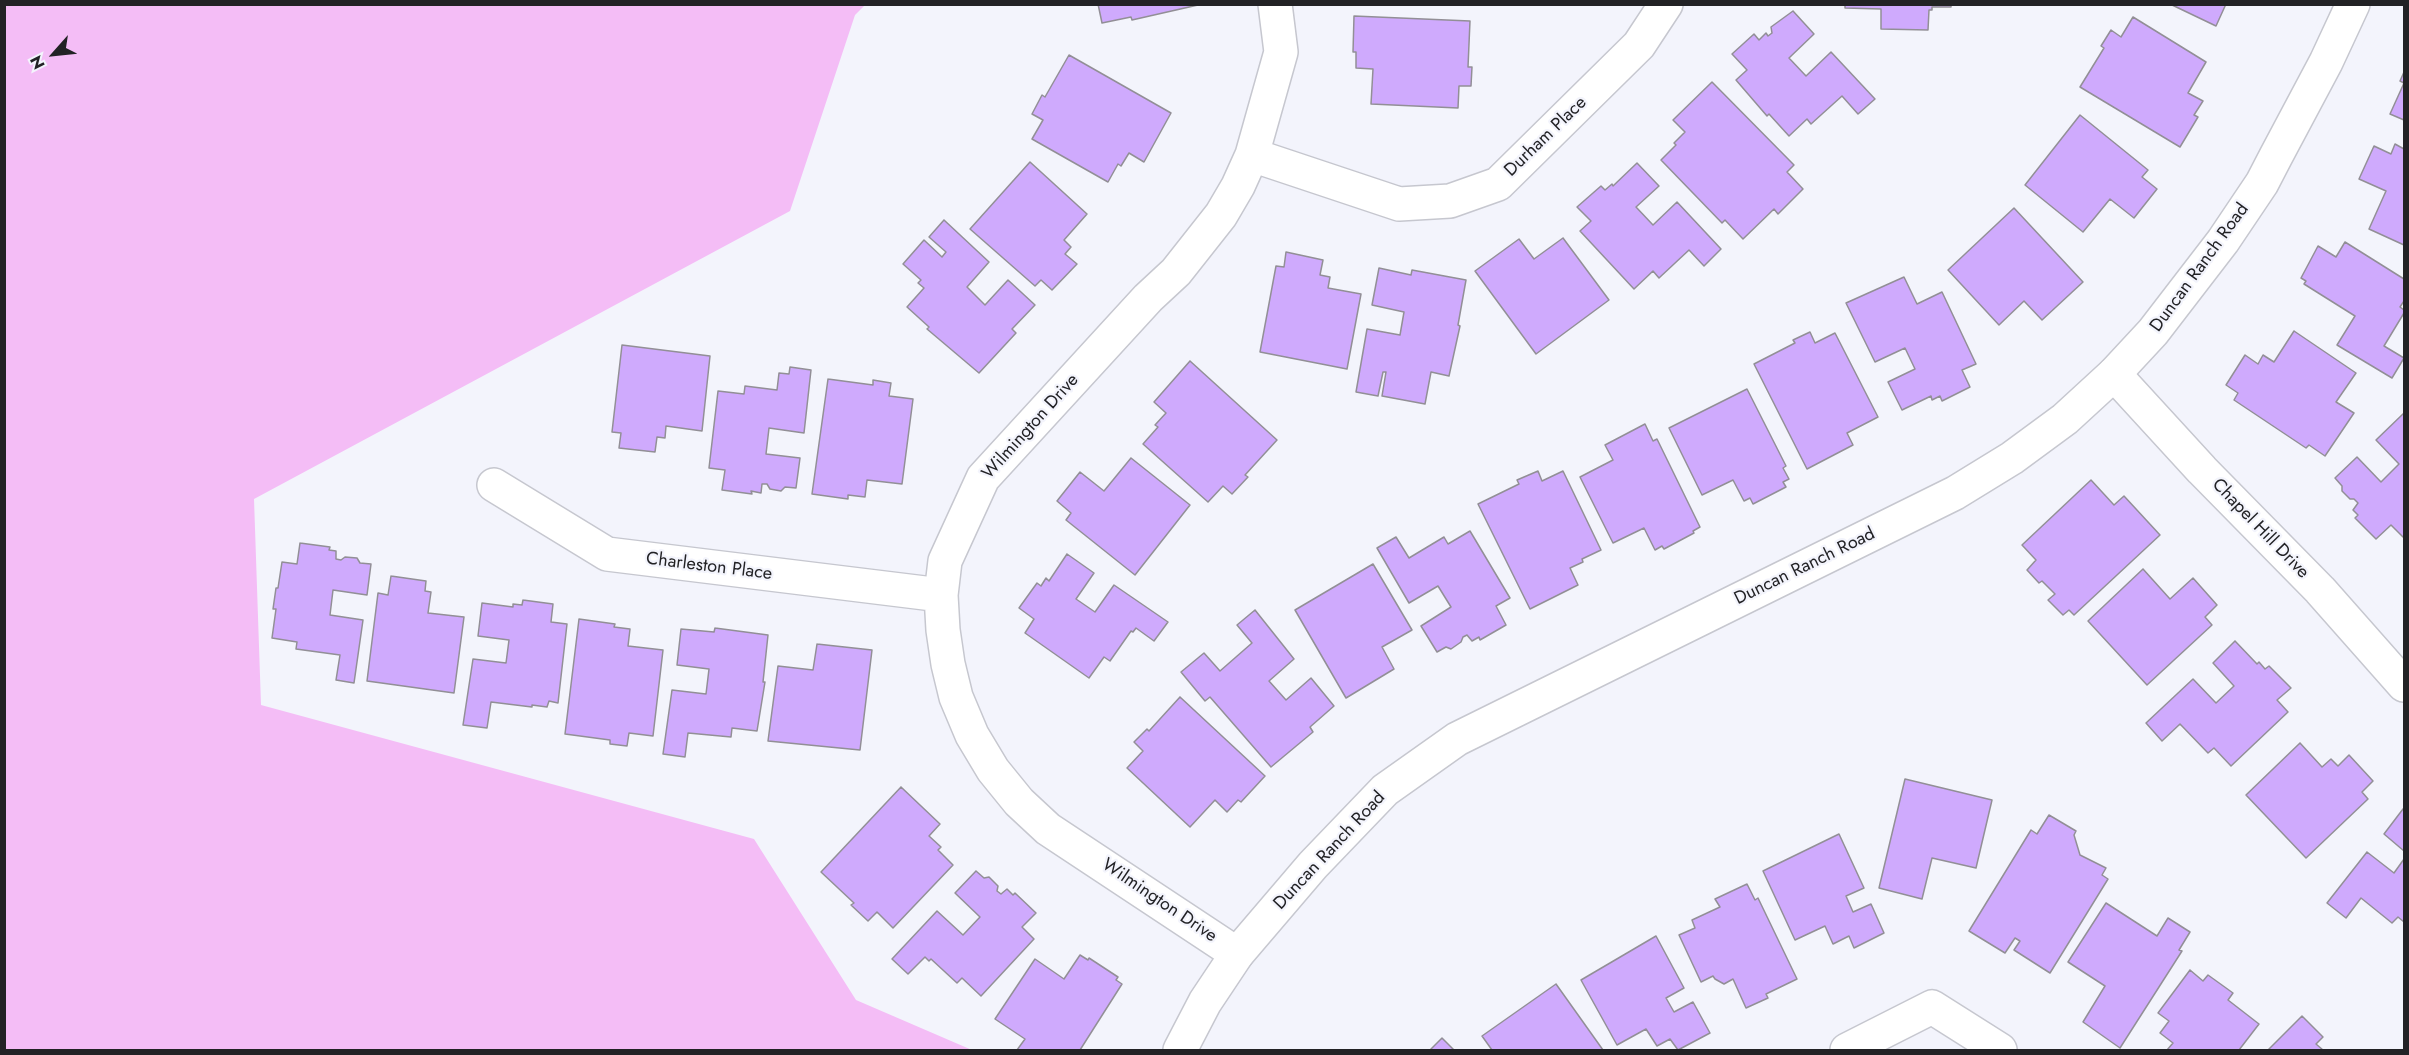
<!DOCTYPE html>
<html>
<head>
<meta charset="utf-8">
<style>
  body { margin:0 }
  #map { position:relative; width:2409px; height:1055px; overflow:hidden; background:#f3f4fc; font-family:Jost,sans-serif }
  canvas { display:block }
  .frame { position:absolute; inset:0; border:6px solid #222225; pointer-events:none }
  .north { position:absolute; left:24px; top:24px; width:60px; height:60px; -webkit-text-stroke:4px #f3f4fc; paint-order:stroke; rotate:243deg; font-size:16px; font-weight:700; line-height:24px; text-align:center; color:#222225 }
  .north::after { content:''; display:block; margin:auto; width:21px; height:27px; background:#222225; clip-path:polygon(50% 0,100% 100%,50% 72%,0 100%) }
</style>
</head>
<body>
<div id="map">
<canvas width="2409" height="1055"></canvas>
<div class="frame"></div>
<div class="north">N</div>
</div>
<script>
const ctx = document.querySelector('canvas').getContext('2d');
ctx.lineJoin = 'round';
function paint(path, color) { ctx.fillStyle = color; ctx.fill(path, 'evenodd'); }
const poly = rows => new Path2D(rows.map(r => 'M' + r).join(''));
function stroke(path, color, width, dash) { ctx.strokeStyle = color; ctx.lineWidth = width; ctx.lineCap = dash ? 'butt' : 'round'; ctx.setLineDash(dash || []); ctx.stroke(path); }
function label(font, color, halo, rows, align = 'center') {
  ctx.font = font + ' Jost,sans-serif'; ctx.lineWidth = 4.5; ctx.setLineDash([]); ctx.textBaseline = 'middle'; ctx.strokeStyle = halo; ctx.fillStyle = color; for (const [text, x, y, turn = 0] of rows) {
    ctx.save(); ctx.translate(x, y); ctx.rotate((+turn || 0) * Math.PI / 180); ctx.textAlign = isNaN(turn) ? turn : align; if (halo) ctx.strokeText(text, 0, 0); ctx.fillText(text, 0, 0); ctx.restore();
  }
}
const green = poly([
  [5,4,865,5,855,15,790,211,254,499,261,705,754,839,856,1000,972,1050,5,1050]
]);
const building = poly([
  [1098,4,1198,4,1198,5,1132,20,1131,17,1102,23,1098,4],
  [1845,4,1951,4,1951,7,1932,7,1932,10,1929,10,1928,30,1881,29,1881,9,1845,8,1845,4],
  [2170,4,2226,4,2216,26,2170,4],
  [1793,11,1814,34,1789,58,1806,76,1831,52,1875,99,1858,114,1842,96,1811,124,1807,119,1789,136,1769,114,1767,116,1736,80,1747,70,1732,54,1754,34,1759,40,1766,33,1768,36,1772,33,1771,27,1793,11],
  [1354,16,1470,21,1468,67,1472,67,1471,86,1459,86,1458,108,1371,104,1373,69,1356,68,1356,52,1353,52,1354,16],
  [2133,17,2206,62,2188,93,2203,101,2194,115,2198,117,2180,147,2080,87,2104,48,2101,46,2111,30,2121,37,2133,17],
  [1069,55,1171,113,1144,162,1129,153,1121,166,1118,164,1108,182,1032,139,1043,120,1032,114,1042,95,1045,97,1069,55],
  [2404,72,2404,120,2390,114,2404,83,2400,81,2404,72],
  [1712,82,1794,165,1787,172,1803,189,1778,214,1774,209,1743,239,1725,220,1722,223,1661,160,1676,145,1674,143,1685,132,1673,120,1712,82],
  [2080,115,2148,170,2142,177,2157,189,2134,218,2110,199,2083,232,2025,185,2080,115],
  [2395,144,2404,149,2404,245,2369,229,2386,191,2359,179,2374,146,2391,154,2395,144],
  [1030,162,1087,214,1064,240,1071,247,1065,254,1077,264,1052,290,1041,280,1035,286,970,229,1030,162],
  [1637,163,1659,186,1636,207,1653,225,1677,202,1721,249,1704,266,1689,250,1659,278,1653,271,1634,289,1580,231,1591,221,1577,207,1601,186,1605,190,1612,184,1613,186,1637,163],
  [2014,208,2083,282,2042,320,2024,301,1999,325,1948,270,2014,208],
  [944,220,989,262,967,287,985,305,1008,280,1035,305,1012,329,1016,333,979,373,927,329,929,327,907,307,924,288,918,283,921,280,903,264,924,240,942,257,946,252,929,237,944,220],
  [1563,238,1609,300,1536,354,1475,271,1519,239,1534,259,1563,238],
  [2345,242,2404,279,2404,301,2400,307,2404,310,2404,313,2384,346,2404,358,2392,378,2337,345,2355,316,2304,284,2306,281,2301,278,2318,246,2336,257,2345,242],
  [1286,252,1323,260,1320,275,1330,277,1328,288,1361,294,1347,369,1260,352,1276,266,1284,267,1286,252],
  [1379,268,1411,275,1412,270,1466,280,1458,325,1460,326,1449,376,1431,372,1425,404,1382,396,1386,372,1383,372,1378,396,1356,392,1367,329,1400,335,1404,312,1372,305,1379,268],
  [1904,277,1917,304,1942,292,1976,364,1962,370,1970,387,1942,401,1940,396,1932,400,1931,396,1902,410,1888,382,1915,369,1905,348,1875,362,1846,303,1904,277],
  [2294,331,2356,373,2336,402,2354,413,2325,456,2309,445,2306,448,2234,400,2238,393,2226,385,2245,355,2258,364,2263,355,2274,362,2294,331],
  [1810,332,1815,343,1835,333,1878,417,1847,433,1853,445,1807,469,1754,364,1795,343,1793,340,1810,332],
  [622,345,710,356,702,431,666,426,665,438,657,437,655,452,619,448,621,433,612,432,622,345],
  [1190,361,1277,440,1245,475,1248,477,1232,494,1223,486,1208,502,1143,444,1158,427,1155,425,1166,413,1154,402,1190,361],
  [790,367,811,370,804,433,769,428,766,454,800,458,796,488,785,487,781,491,770,489,767,484,762,484,761,493,751,491,752,494,722,490,725,470,709,468,718,391,744,394,745,386,777,390,779,373,789,374,790,367],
  [828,379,873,385,873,380,891,383,889,396,913,399,902,484,867,480,865,497,848,495,848,499,812,494,828,379],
  [1747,389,1786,466,1783,468,1789,479,1783,482,1786,487,1753,504,1750,498,1744,501,1733,480,1702,495,1669,428,1747,389],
  [2404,413,2404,536,2403,537,2391,525,2376,539,2355,518,2358,515,2353,510,2358,503,2354,499,2350,499,2342,491,2342,486,2335,478,2357,457,2381,482,2399,464,2376,440,2404,413],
  [1645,424,1653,441,1657,439,1700,527,1693,531,1694,533,1664,549,1662,546,1655,550,1644,528,1613,543,1580,477,1613,460,1605,445,1645,424],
  [1131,458,1190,505,1135,575,1066,520,1071,513,1057,501,1080,472,1104,491,1131,458],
  [1538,471,1542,481,1563,471,1601,550,1582,559,1583,562,1570,568,1578,585,1530,609,1478,504,1519,484,1517,480,1538,471],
  [2091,480,2114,505,2124,496,2160,535,2074,615,2069,610,2063,615,2048,600,2055,594,2042,581,2039,583,2027,570,2036,560,2022,545,2091,480],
  [1470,531,1510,598,1496,606,1506,625,1480,640,1479,637,1472,641,1467,635,1463,637,1461,642,1451,649,1446,647,1437,652,1421,626,1451,607,1438,586,1409,603,1377,548,1396,537,1409,558,1444,537,1448,544,1470,531],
  [300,543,330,547,329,550,336,551,336,559,341,560,345,557,357,558,360,563,371,564,367,595,333,590,330,615,363,620,354,683,336,680,340,655,296,649,297,642,272,638,276,609,273,609,276,588,278,588,282,562,297,564,300,543],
  [1067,554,1094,573,1076,599,1095,612,1114,585,1168,622,1154,641,1136,628,1133,632,1131,631,1110,661,1104,657,1089,678,1025,633,1034,619,1019,608,1037,583,1041,586,1046,578,1049,581,1067,554],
  [1373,564,1412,630,1382,647,1394,669,1346,698,1295,610,1373,564],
  [2143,569,2170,599,2193,578,2217,605,2205,617,2212,625,2147,685,2088,621,2143,569],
  [391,576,426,581,425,591,431,592,428,613,464,617,454,693,367,681,378,593,388,595,391,576],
  [523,600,553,604,551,622,567,624,558,703,549,701,547,707,532,705,532,707,491,702,487,728,463,725,473,659,506,663,509,640,478,636,482,603,513,607,513,604,522,605,523,600],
  [1255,610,1294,659,1269,681,1286,700,1311,678,1334,706,1310,727,1313,732,1271,767,1210,697,1205,701,1181,672,1204,653,1220,671,1252,643,1237,625,1255,610],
  [579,619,615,624,614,627,630,629,628,646,663,650,653,736,629,733,627,746,610,744,610,740,565,734,579,619],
  [715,628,768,635,763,682,765,682,757,731,732,728,731,737,688,733,685,757,663,754,672,690,706,694,709,669,677,665,681,629,714,632,715,628],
  [2235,641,2257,664,2259,662,2265,669,2269,666,2291,688,2277,700,2288,712,2231,766,2214,748,2208,753,2180,724,2162,741,2146,723,2193,679,2216,703,2234,686,2213,663,2235,641],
  [817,644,872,650,860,750,768,741,778,666,813,670,817,644],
  [1180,697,1265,776,1241,802,1238,800,1227,812,1215,800,1190,827,1127,768,1143,751,1134,742,1147,729,1149,731,1180,697],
  [2300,743,2322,767,2331,759,2338,766,2349,755,2373,781,2362,792,2368,799,2306,858,2246,795,2300,743],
  [1905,779,1992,800,1976,868,1932,858,1922,899,1879,888,1905,779],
  [901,787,940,824,929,836,941,847,938,850,953,865,893,928,877,912,868,921,851,905,854,903,821,872,901,787],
  [2403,809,2404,810,2404,851,2384,834,2403,809],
  [2049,815,2076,831,2074,835,2080,855,2106,868,2102,875,2108,879,2050,973,2014,950,2020,941,2015,938,2005,953,1969,931,2031,830,2037,834,2049,815],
  [1839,834,1864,888,1846,896,1853,912,1871,904,1884,933,1854,948,1849,936,1833,944,1825,926,1795,940,1763,871,1839,834],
  [2367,852,2394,873,2404,859,2404,922,2398,917,2392,923,2361,898,2346,918,2327,903,2367,852],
  [976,871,984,878,989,877,998,886,997,891,1001,894,1007,889,1013,895,1015,893,1036,913,1022,927,1034,939,981,996,962,978,957,983,931,959,929,961,925,957,908,974,892,959,937,911,963,935,980,917,955,893,976,871],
  [1747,884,1755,900,1758,898,1797,979,1766,994,1768,998,1746,1008,1733,979,1724,984,1715,979,1713,976,1701,982,1679,935,1695,928,1692,920,1720,907,1715,899,1747,884],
  [2106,903,2157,936,2168,918,2190,932,2179,950,2182,951,2120,1048,2083,1022,2105,986,2068,962,2106,903],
  [1656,936,1684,988,1666,998,1674,1012,1693,1002,1710,1033,1678,1050,1670,1039,1657,1046,1646,1029,1617,1045,1581,980,1656,936],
  [1080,955,1088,960,1089,958,1118,977,1116,980,1122,984,1080,1050,1017,1050,1025,1039,995,1019,1035,959,1064,979,1080,955],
  [2190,970,2203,981,2208,975,2233,993,2228,1000,2259,1024,2239,1050,2167,1050,2173,1043,2160,1033,2169,1021,2158,1013,2190,970],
  [1556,984,1603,1050,1492,1050,1482,1036,1556,984],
  [2302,1016,2323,1037,2316,1044,2323,1050,2268,1050,2302,1016],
  [1442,1038,1454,1050,1430,1050,1442,1038]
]);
const minor = poly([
  [1252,155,1399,204,1450,201,1498,184,1639,45,1666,4],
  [2114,374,2202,470,2320,590,2404,685],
  [494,485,607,554,941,595],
  [1237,954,1048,829,1019,802,993,770,972,735,956,697,948,664,943,630,941,595,945,561,983,478,1148,298,1176,272,1221,215,1238,186,1252,155,1281,52,1275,4],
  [1847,1050,1932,1007,2000,1050]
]);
const tertiary = poly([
  [1180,1050,1205,1002,1237,954,1313,865,1385,790,1457,739,1955,493,2012,458,2065,419,2114,374,2153,332,2223,241,2262,183,2276,156,2326,62,2353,4]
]);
const streetNames = [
  ["Durham Place",1546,137,-44],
  ["Duncan Ranch Road",2200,268,-54],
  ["Wilmington Drive",1031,427,-48],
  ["Chapel Hill Drive",2260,529,46],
  ["Charleston Place",709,567,7],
  ["Duncan Ranch Road",1805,567,-26],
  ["Duncan Ranch Road",1330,851,-47],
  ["Wilmington Drive",1159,901,34]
];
paint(green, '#f4bdf6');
paint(building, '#cfaafd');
stroke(building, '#928f96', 1.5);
stroke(minor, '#c6c7cf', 36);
stroke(tertiary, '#c6c7cf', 36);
stroke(minor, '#fff', 33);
stroke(tertiary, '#fff', 33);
label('18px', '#222225', '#f3f4fc', streetNames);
</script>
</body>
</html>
